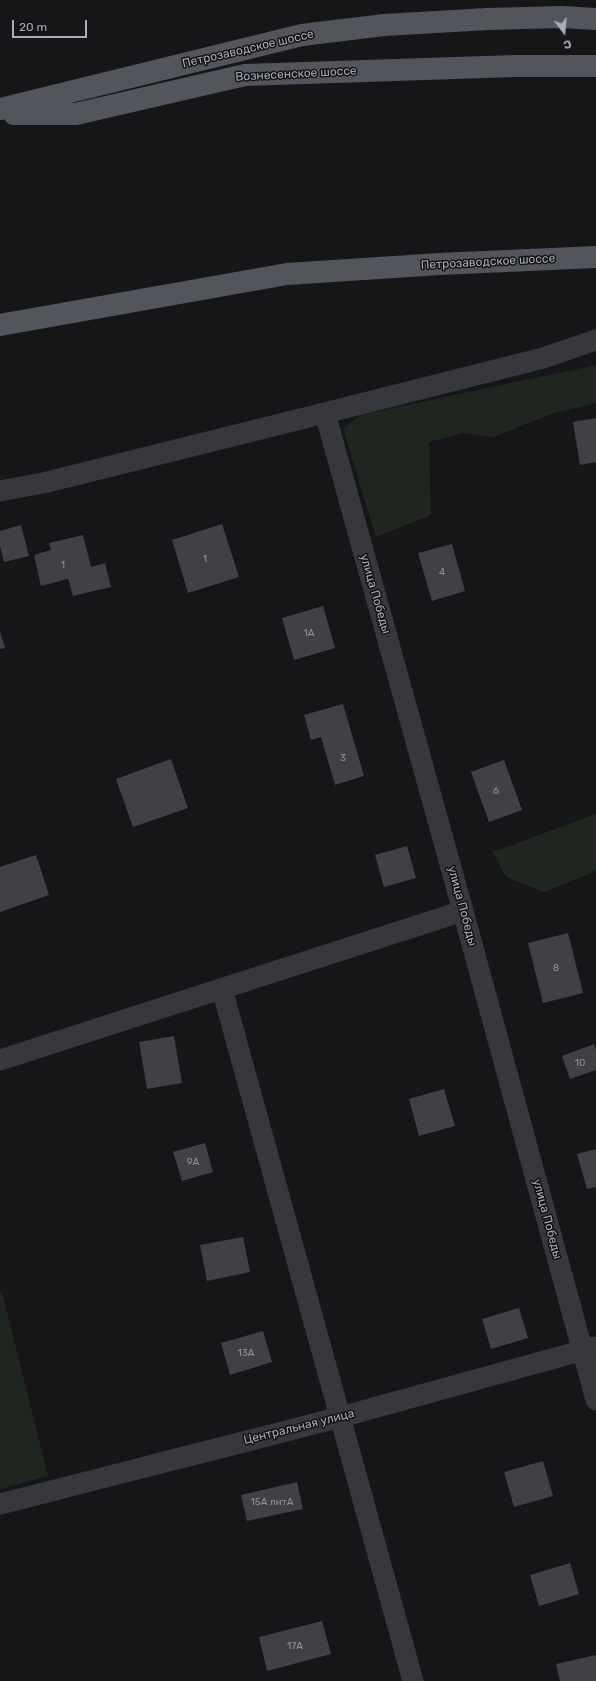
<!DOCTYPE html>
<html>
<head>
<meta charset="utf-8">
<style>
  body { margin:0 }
  #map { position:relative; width:596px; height:1681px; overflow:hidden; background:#161618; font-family:Rubik,sans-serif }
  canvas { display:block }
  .north { position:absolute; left:544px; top:12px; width:40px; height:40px; -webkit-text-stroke:3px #111113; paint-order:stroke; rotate:164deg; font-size:11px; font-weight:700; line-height:16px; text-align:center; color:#a8adb8 }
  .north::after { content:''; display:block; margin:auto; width:14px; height:18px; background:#a8adb8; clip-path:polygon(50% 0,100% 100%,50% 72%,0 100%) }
  .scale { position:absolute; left:12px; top:20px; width:75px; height:18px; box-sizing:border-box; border:2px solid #a8adb8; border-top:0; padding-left:5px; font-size:12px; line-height:14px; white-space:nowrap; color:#a8adb8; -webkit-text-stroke:3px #111113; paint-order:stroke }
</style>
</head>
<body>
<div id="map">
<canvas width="596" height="1681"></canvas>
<div class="north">С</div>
<div class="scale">20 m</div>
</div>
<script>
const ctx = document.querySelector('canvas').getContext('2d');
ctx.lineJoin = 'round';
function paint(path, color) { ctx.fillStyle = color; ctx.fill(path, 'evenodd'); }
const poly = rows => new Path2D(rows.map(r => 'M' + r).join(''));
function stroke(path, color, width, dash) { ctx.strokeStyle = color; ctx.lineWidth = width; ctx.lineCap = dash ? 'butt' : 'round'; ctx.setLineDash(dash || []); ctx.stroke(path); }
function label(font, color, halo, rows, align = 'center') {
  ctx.font = font + ' Rubik,sans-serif'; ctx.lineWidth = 3; ctx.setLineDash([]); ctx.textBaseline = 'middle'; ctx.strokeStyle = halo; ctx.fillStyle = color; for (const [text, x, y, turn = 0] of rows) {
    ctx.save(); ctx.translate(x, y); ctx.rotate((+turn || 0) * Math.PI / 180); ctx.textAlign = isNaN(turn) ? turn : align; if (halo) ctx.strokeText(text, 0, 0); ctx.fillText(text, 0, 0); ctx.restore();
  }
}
const green = poly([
  [596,365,596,403,551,414,493,437,464,433,429,442,431,515,376,537,343,429,360,415],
  [596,814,596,871,544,892,506,877,493,852],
  [2,1292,48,1476,0,1489,0,1293]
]);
const building = poly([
  [596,418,596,462,580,465,573,422],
  [222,524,239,577,188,593,172,540],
  [21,525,29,556,4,562,0,546,0,531],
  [83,535,91,567,105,563,111,587,73,596,68,579,41,586,34,555,51,550,49,543],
  [452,544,465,591,432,601,418,553],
  [323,606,335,648,294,660,282,618],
  [0,632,5,648,0,649],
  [343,704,364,776,335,785,321,737,311,740,304,715],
  [171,759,188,808,133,827,116,779],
  [504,760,522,810,489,822,471,772],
  [407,846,416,878,384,887,375,855],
  [36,855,49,895,0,912,0,867],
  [568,933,583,993,543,1003,528,943],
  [174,1036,182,1083,147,1089,139,1042],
  [594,1044,596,1050,596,1070,570,1079,562,1056],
  [444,1089,455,1126,419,1136,409,1099],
  [205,1143,213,1172,182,1181,173,1152],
  [596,1149,596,1187,587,1189,577,1154],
  [243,1237,250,1272,207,1281,200,1245],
  [519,1308,528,1338,491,1349,482,1319],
  [263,1331,272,1362,230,1375,221,1343],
  [543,1461,553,1496,514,1507,504,1472],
  [297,1482,303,1509,247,1521,241,1495],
  [570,1563,579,1594,539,1606,530,1575],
  [322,1621,331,1654,267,1671,259,1637],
  [596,1655,596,1681,560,1681,556,1664]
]);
const street = poly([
  [325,413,463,911,596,1400],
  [0,491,43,483,325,413,543,358,596,340],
  [222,989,413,1681],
  [0,1060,463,911],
  [0,1504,341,1417,595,1347]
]);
const primary = poly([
  [0,109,302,35,384,25,488,19,562,17,596,19],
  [14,114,76,114,245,75,515,66,596,66],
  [0,325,287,274,440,264,596,257]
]);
const numberNames = [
  ["1",205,559],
  ["1",63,565],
  ["4",442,572],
  ["1А",309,633],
  ["3",343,758],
  ["6",496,791],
  ["8",556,968],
  ["10",580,1063],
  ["9А",193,1162],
  ["13А",246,1353],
  ["15А литА",272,1502],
  ["17А",295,1646]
];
const streetNames = [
  ["Петрозаводское шоссе",248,49,-13],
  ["Вознесенское шоссе",296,74,-3],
  ["Петрозаводское шоссе",488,262,-3],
  ["улица Победы",375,594,74],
  ["улица Победы",462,906,75],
  ["улица Победы",547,1219,75],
  ["Центральная улица",299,1427,-14]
];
paint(green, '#1e261f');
paint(building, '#404145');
stroke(street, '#37383d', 21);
stroke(primary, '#53555c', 22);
label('10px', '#8e929b', null, numberNames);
label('12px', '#a8adb8', '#111113', streetNames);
</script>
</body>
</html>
